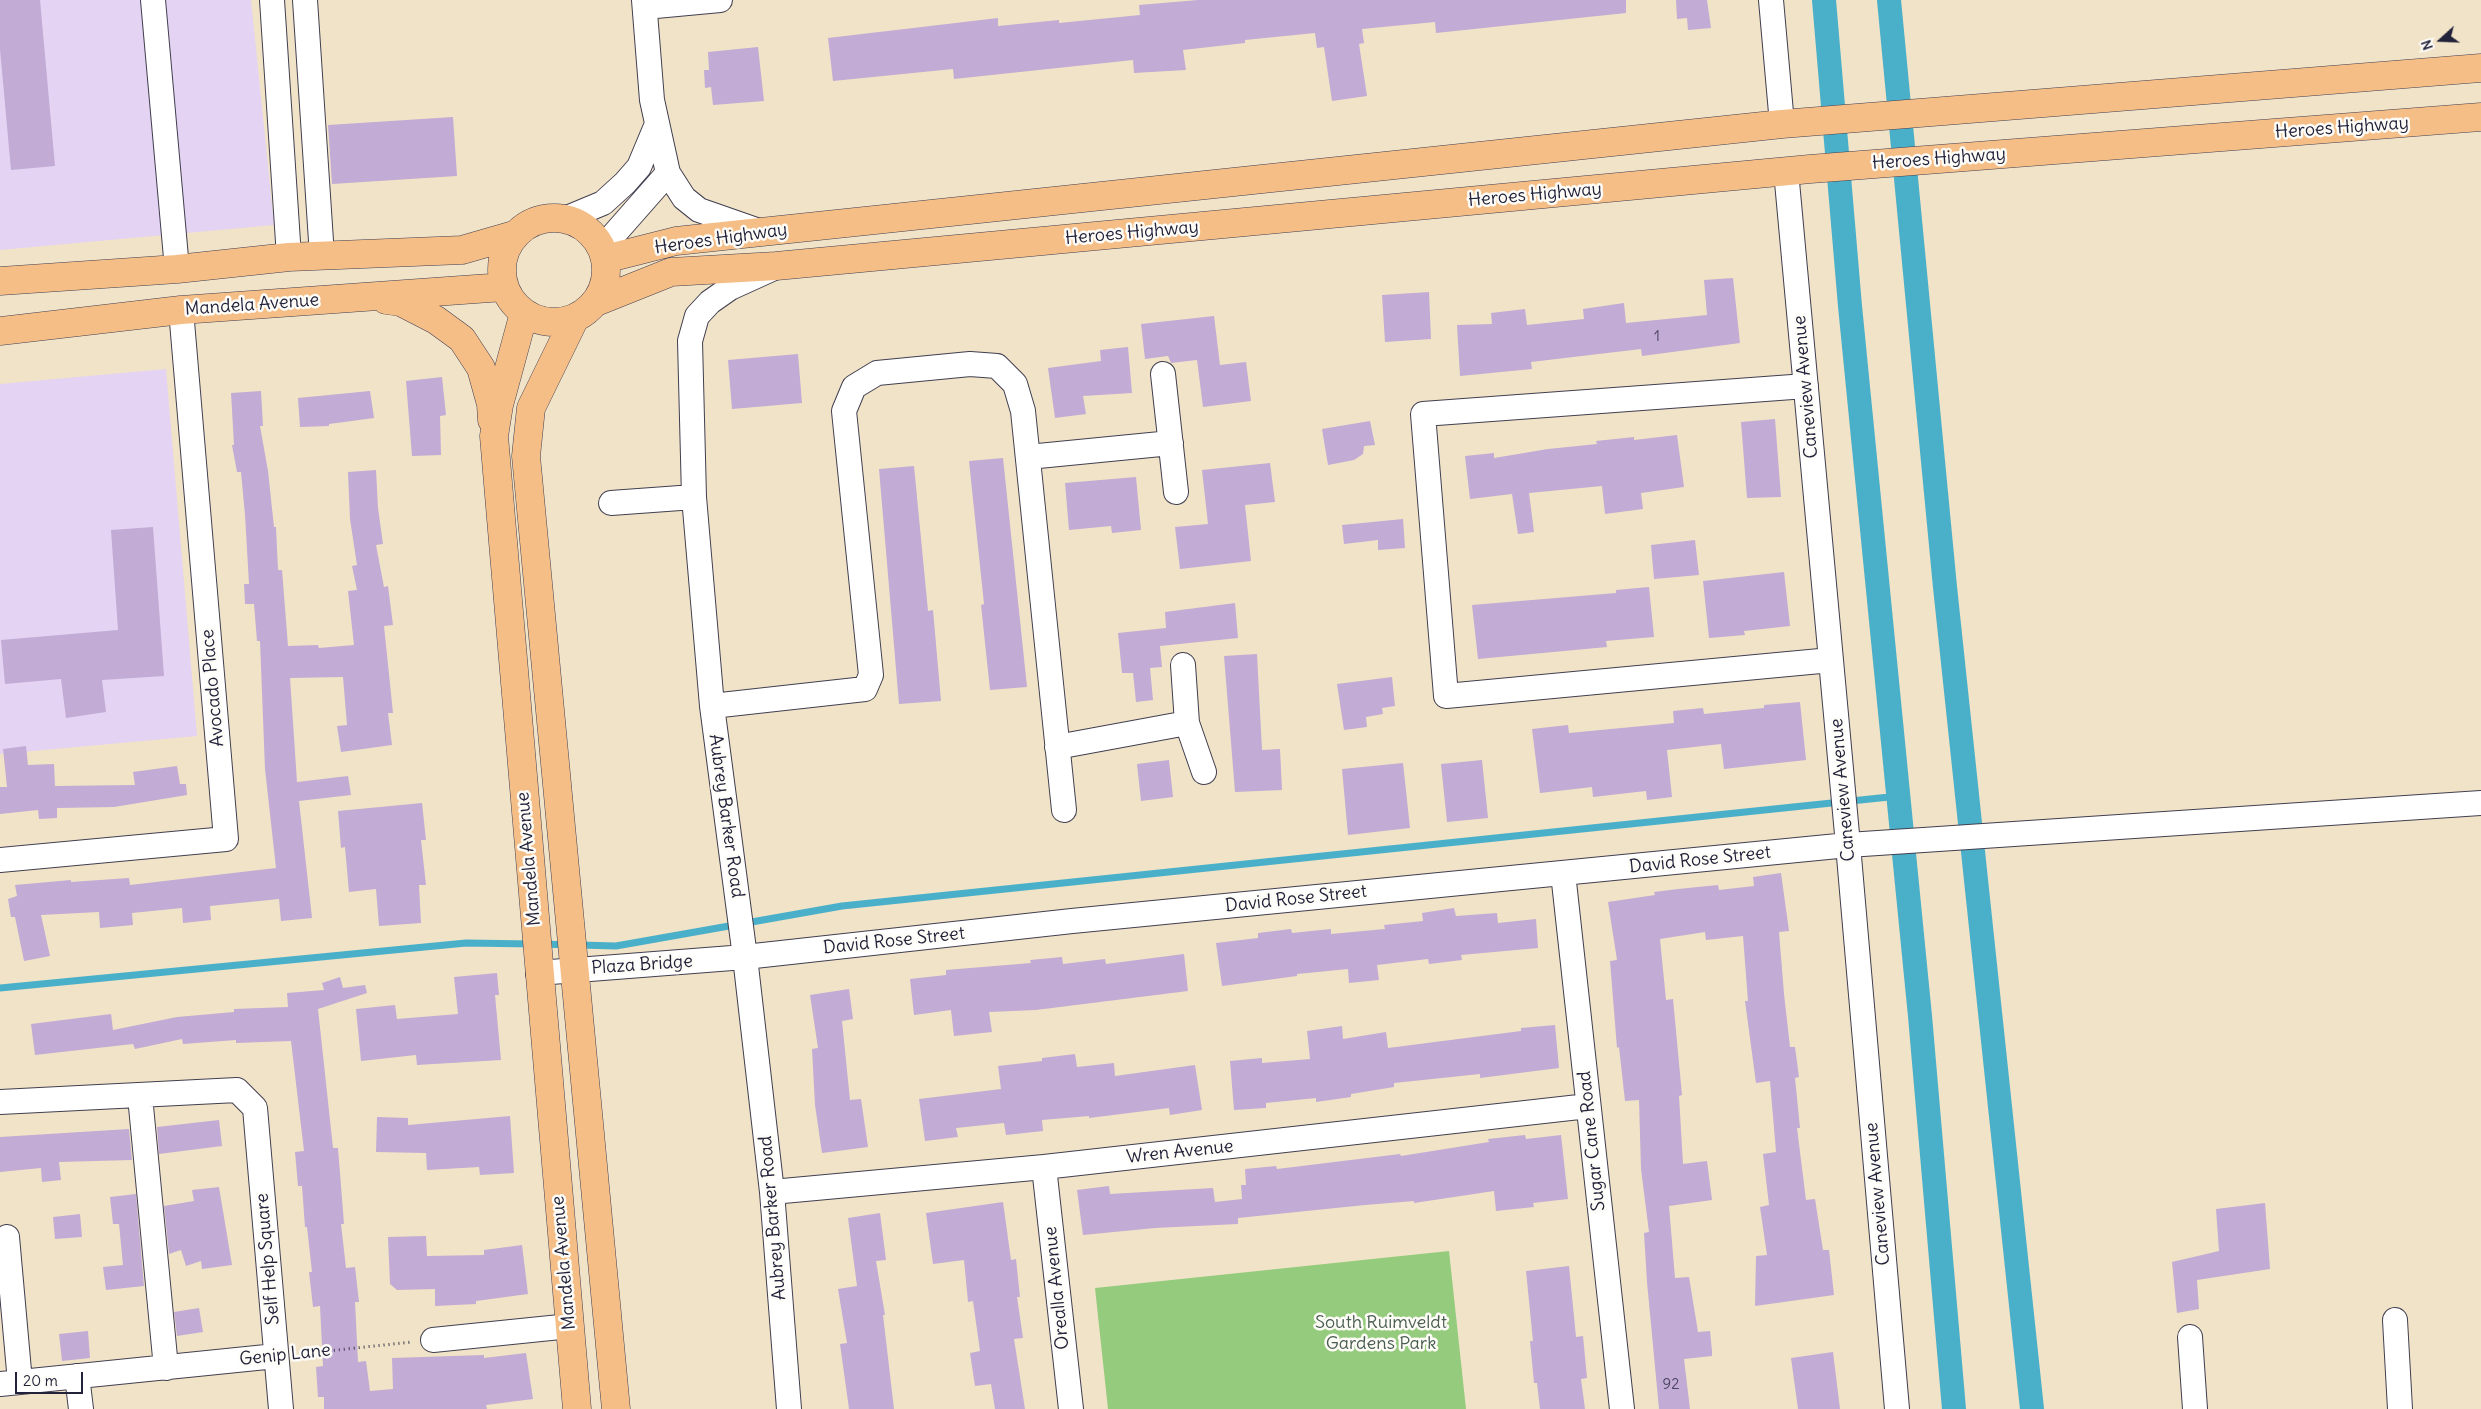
<!DOCTYPE html>
<html>
<head>
<meta charset="utf-8">
<style>
  body { margin:0 }
  #map { position:relative; width:2481px; height:1409px; overflow:hidden; background:#f1e3c7; font-family:Delius,sans-serif }
  canvas { display:block }
  .north { position:absolute; left:2416px; top:15px; width:50px; height:50px; -webkit-text-stroke:4px #fdfcf7; paint-order:stroke; rotate:250deg; font-size:14px; font-weight:700; line-height:20px; text-align:center; color:#22223b }
  .north::after { content:''; display:block; margin:auto; width:18px; height:22px; background:#22223b; clip-path:polygon(50% 0,100% 100%,50% 72%,0 100%) }
  .scale { position:absolute; left:15px; top:1372px; width:68px; height:22px; box-sizing:border-box; border:2px solid #22223b; border-top:0; padding-left:6px; font-size:15px; line-height:18px; white-space:nowrap; color:#22223b; -webkit-text-stroke:4px #fdfcf7; paint-order:stroke }
</style>
</head>
<body>
<div id="map">
<canvas width="2481" height="1409"></canvas>
<div class="north">N</div>
<div class="scale">20 m</div>
</div>
<script>
const ctx = document.querySelector('canvas').getContext('2d');
ctx.lineJoin = 'round';
function paint(path, color) { ctx.fillStyle = color; ctx.fill(path, 'evenodd'); }
const poly = rows => new Path2D(rows.map(r => 'M' + r).join(''));
function stroke(path, color, width, dash) { ctx.strokeStyle = color; ctx.lineWidth = width; ctx.lineCap = dash ? 'butt' : 'round'; ctx.setLineDash(dash || []); ctx.stroke(path); }
function label(font, color, halo, rows, align = 'center') {
  ctx.font = font + ' Delius,sans-serif'; ctx.lineWidth = 5; ctx.setLineDash([]); ctx.textBaseline = 'middle'; ctx.strokeStyle = halo; ctx.fillStyle = color; for (const [text, x, y, turn = 0] of rows) {
    ctx.save(); ctx.translate(x, y); ctx.rotate((+turn || 0) * Math.PI / 180); ctx.textAlign = isNaN(turn) ? turn : align; if (halo) ctx.strokeText(text, 0, 0); ctx.fillText(text, 0, 0); ctx.restore();
  }
}
const built = poly([
  [0,0,251,0,274,225,0,250],
  [166,369,197,736,0,754,0,384]
]);
const green = poly([
  [1449,1251,1466,1409,1108,1409,1095,1288]
]);
const stream = poly([
  [544,944,568,945],
  [579,945,616,946,842,906,1899,796],
  [0,988,466,943,533,944]
]);
const canal = poly([
  [1824,0,1850,306,1920,1016,1954,1409],
  [1889,0,1945,587,2032,1409]
]);
const building = poly([
  [0,0,40,0,55,166,11,170,0,49],
  [1198,0,1626,0,1626,13,1436,33,1435,22,1362,29,1364,43,1359,44,1367,96,1332,101,1324,47,1317,48,1315,33,1245,40,1245,43,1183,50,1186,70,1134,73,1133,60,954,79,953,69,833,81,828,38,998,18,998,26,1059,20,1059,23,1140,15,1139,5],
  [1676,0,1707,0,1711,28,1688,30,1687,18,1677,19],
  [758,47,764,101,713,105,711,87,705,88,704,70,709,70,708,52],
  [453,117,457,176,332,184,328,125],
  [1733,278,1740,343,1642,356,1641,349,1531,362,1532,369,1460,376,1457,325,1492,324,1491,313,1525,309,1527,325,1584,319,1583,309,1624,303,1626,323,1707,315,1704,280],
  [1429,292,1431,339,1385,342,1382,295],
  [1214,316,1220,365,1246,362,1251,401,1203,407,1197,360,1171,363,1168,356,1145,359,1141,324],
  [1128,347,1132,393,1083,396,1086,414,1055,418,1048,368,1101,361,1100,350],
  [798,354,802,403,732,409,728,360],
  [442,377,446,415,440,416,441,455,412,456,406,381],
  [261,391,263,426,260,426,268,471,274,527,276,527,278,570,282,570,288,646,318,645,319,648,354,645,348,591,357,590,352,566,357,565,350,519,348,472,376,470,378,508,383,544,376,545,384,587,388,586,393,625,384,626,393,713,388,713,392,745,341,752,337,726,347,725,343,677,290,678,297,782,348,776,351,795,299,801,312,918,281,921,279,899,210,906,211,920,183,923,182,908,132,913,133,925,100,928,99,912,41,915,50,956,24,961,15,917,11,917,8,899,17,896,15,885,71,880,71,882,129,878,130,885,276,868,265,769,260,641,257,641,254,604,245,604,244,584,249,584,245,515,241,472,237,472,232,445,234,445,231,393],
  [370,391,374,418,329,424,329,426,300,427,298,398],
  [1775,419,1781,497,1747,498,1741,422],
  [1370,421,1375,445,1364,446,1363,454,1354,460,1328,465,1322,429],
  [1677,435,1684,487,1641,493,1643,509,1605,514,1602,486,1529,493,1534,532,1518,534,1512,494,1470,499,1465,456,1494,453,1494,458,1548,449,1597,444,1596,441,1634,437,1634,440],
  [1003,458,1027,687,990,690,981,605,984,604,969,461],
  [1270,463,1275,502,1245,505,1251,561,1180,569,1175,527,1208,524,1202,470],
  [914,466,928,611,933,610,941,701,899,704,879,469],
  [1136,477,1141,530,1112,533,1111,526,1069,530,1065,483],
  [1403,519,1405,548,1378,550,1378,540,1344,544,1342,525],
  [153,527,164,676,102,680,106,712,66,718,61,679,5,684,1,640,118,630,111,530],
  [1695,540,1699,575,1654,579,1651,545],
  [1784,572,1790,626,1744,631,1745,635,1709,638,1703,581],
  [1649,587,1654,637,1606,641,1607,647,1478,659,1472,605,1616,593,1616,590],
  [1235,603,1238,638,1160,646,1162,667,1150,668,1153,700,1136,702,1133,673,1122,673,1118,633,1166,628,1165,612],
  [1257,654,1262,750,1280,749,1282,790,1235,792,1224,656],
  [1392,677,1395,706,1382,708,1383,714,1366,717,1367,727,1344,730,1337,684],
  [1800,702,1806,760,1724,769,1721,744,1667,750,1672,797,1647,800,1646,791,1593,797,1592,787,1540,793,1532,729,1568,725,1569,733,1674,723,1673,711,1703,708,1704,714,1764,708,1764,705],
  [26,746,28,765,54,764,55,786,135,785,133,772,177,766,180,784,186,784,187,795,114,807,57,808,57,818,39,819,38,810,0,814,0,787,7,787,3,749],
  [1169,760,1173,797,1141,801,1137,764],
  [1482,760,1488,818,1447,822,1441,764],
  [1403,763,1410,828,1348,835,1342,769],
  [422,803,426,840,421,840,426,885,419,885,421,923,379,926,376,889,349,892,345,847,341,848,338,811],
  [1781,873,1789,931,1779,932,1784,994,1790,1047,1795,1047,1799,1077,1795,1078,1800,1128,1797,1128,1806,1200,1815,1199,1823,1250,1829,1250,1834,1295,1755,1306,1756,1256,1767,1255,1760,1207,1769,1205,1763,1154,1776,1152,1770,1081,1756,1083,1745,1001,1748,1001,1743,936,1706,940,1705,932,1660,939,1666,1000,1673,999,1682,1095,1679,1096,1683,1164,1707,1161,1712,1200,1669,1206,1675,1278,1689,1277,1698,1332,1710,1331,1712,1351,1712,1356,1684,1359,1690,1409,1659,1409,1647,1282,1644,1233,1649,1232,1641,1169,1639,1100,1625,1101,1619,1047,1617,1048,1610,961,1617,960,1608,902,1655,895,1654,892,1678,889,1718,885,1719,890,1754,886,1753,877],
  [1454,908,1456,916,1497,913,1498,923,1536,919,1538,948,1461,955,1462,960,1429,964,1428,959,1377,965,1379,980,1349,983,1348,969,1297,974,1297,976,1222,986,1216,943,1258,938,1258,933,1291,929,1292,933,1331,929,1331,934,1385,929,1384,925,1423,921,1422,913],
  [1184,954,1188,991,1036,1010,989,1012,992,1032,954,1036,951,1010,914,1015,910,979,946,975,946,970,1031,963,1030,960,1062,957,1063,964,1105,959,1106,964],
  [497,973,499,995,495,995,501,1060,417,1065,416,1055,361,1061,356,1009,395,1005,397,1019,458,1014,454,977],
  [340,977,343,988,365,985,367,993,318,1009,333,1148,338,1148,344,1224,341,1224,346,1268,355,1267,359,1302,355,1302,358,1362,366,1361,370,1391,393,1389,392,1358,484,1355,484,1358,526,1353,533,1399,486,1405,487,1409,324,1409,324,1397,318,1397,316,1367,323,1366,320,1306,313,1307,309,1272,312,1272,307,1227,305,1227,302,1186,298,1186,295,1152,304,1151,291,1041,236,1043,236,1040,183,1044,182,1039,135,1049,133,1044,35,1055,31,1024,111,1014,113,1030,177,1017,234,1012,234,1009,288,1007,287,993,324,990,322,983],
  [849,989,853,1019,842,1021,850,1100,861,1099,868,1147,822,1153,815,1105,812,1049,818,1048,810,995],
  [1555,1025,1559,1068,1480,1078,1480,1074,1394,1083,1394,1087,1351,1094,1351,1097,1316,1102,1316,1098,1266,1103,1266,1108,1234,1110,1230,1061,1262,1058,1262,1063,1310,1059,1307,1031,1342,1026,1343,1039,1386,1032,1388,1048,1521,1031,1521,1028],
  [1075,1054,1077,1067,1114,1063,1115,1076,1195,1065,1202,1110,1170,1115,1169,1108,1089,1118,1089,1116,1042,1120,1043,1131,1006,1135,1004,1123,956,1128,958,1137,925,1141,919,1099,1001,1089,998,1066,1042,1061,1042,1058],
  [510,1116,514,1173,480,1175,479,1167,427,1170,426,1153,376,1152,377,1117,408,1118,408,1125],
  [219,1120,222,1146,159,1154,157,1127],
  [129,1129,132,1160,59,1162,61,1180,42,1182,41,1168,0,1172,0,1137],
  [1525,1135,1526,1139,1561,1135,1568,1199,1533,1203,1534,1207,1496,1211,1494,1191,1414,1203,1414,1201,1365,1205,1238,1218,1238,1224,1155,1228,1083,1235,1077,1190,1109,1186,1110,1194,1213,1188,1215,1202,1242,1199,1241,1185,1246,1185,1245,1169,1276,1166,1277,1169,1400,1154,1401,1156,1489,1142,1488,1139],
  [219,1187,232,1265,202,1269,201,1261,186,1266,181,1250,169,1254,164,1206,194,1201,192,1190],
  [136,1194,144,1286,106,1290,103,1267,123,1265,119,1224,113,1224,110,1197],
  [1003,1202,1011,1260,1016,1259,1020,1297,1017,1297,1023,1338,1014,1339,1025,1409,995,1409,991,1384,975,1386,970,1353,980,1351,973,1301,968,1302,964,1260,933,1264,926,1213],
  [2265,1203,2270,1269,2197,1280,2199,1309,2177,1313,2172,1262,2219,1251,2216,1209],
  [880,1213,886,1260,876,1261,885,1315,883,1315,894,1409,849,1409,840,1344,847,1343,838,1289,857,1286,848,1218],
  [80,1214,82,1237,55,1239,53,1217],
  [426,1236,427,1256,484,1255,484,1250,522,1245,528,1294,476,1301,476,1304,435,1306,435,1289,397,1290,390,1284,388,1237],
  [1569,1266,1576,1337,1583,1336,1587,1378,1581,1379,1585,1409,1540,1409,1537,1383,1534,1383,1530,1341,1533,1341,1526,1271],
  [199,1308,203,1332,177,1336,174,1312],
  [88,1331,90,1358,62,1361,59,1334],
  [1833,1352,1840,1409,1798,1409,1791,1358]
]);
const path = poly([
  [299,1354,412,1342]
]);
const minor = poly([
  [153,0,177,269],
  [272,0,289,257],
  [305,0,322,256],
  [644,0,652,100,668,173,684,198,699,210,762,232],
  [1771,0,1782,124],
  [645,7,720,0],
  [1786,171,1848,845,1897,1409],
  [567,218,603,203,625,183,639,167,657,124],
  [602,248,668,173],
  [774,268,730,288,710,302,697,316,690,341,694,497,712,706,745,957,772,1192,789,1409],
  [1163,374,1176,492],
  [1806,386,1423,414,1446,696,1831,660],
  [1028,457,1171,443],
  [611,503,694,497],
  [1183,665,1187,723,1204,772],
  [712,706,865,689,871,675,844,411,854,387,877,373,970,364,997,366,1015,384,1023,411,1064,810],
  [1057,747,1187,723],
  [0,860,226,839,181,310],
  [1563,873,1622,1409],
  [538,973,745,957,1072,921,1848,845,2481,803],
  [140,1096,166,1368],
  [0,1102,237,1090,255,1108,281,1409],
  [1044,1167,1071,1409],
  [772,1192,1044,1167,1588,1106],
  [7,1237,20,1382],
  [2395,1320,2400,1409],
  [2190,1337,2195,1409],
  [433,1340,570,1326],
  [77,1376,81,1409],
  [0,1384,276,1356]
]);
const major = poly([
  '502 270a52 52 0 1 1 104 0a52 52 0 1 1-104 0Z',
  [605,259,676,241,1782,124,2481,68],
  [0,281,177,269,289,257,462,250,514,235],
  [386,300,401,302,436,320,462,339,481,368,491,404,492,420],
  [596,302,671,272,776,266,1810,169,2481,117],
  [524,313,499,405,494,436,577,1409],
  [575,318,531,408,526,456,616,1409],
  [0,331,181,310,504,287]
]);
const numberNames = [
  ["1",1657,337],
  ["92",1671,1385]
];
const streetNames = [
  ["Heroes Highway",2342,128,-4],
  ["Heroes Highway",1939,159,-4],
  ["Heroes Highway",1535,195,-5],
  ["Heroes Highway",1132,233,-5],
  ["Heroes Highway",721,239,-8],
  ["Mandela Avenue",252,305,-4],
  ["Caneview Avenue",1806,387,-95],
  ["Avocado Place",213,688,-95],
  ["Caneview Avenue",1843,790,-95],
  ["Aubrey Barker Road",726,816,82],
  ["Mandela Avenue",529,859,-95],
  ["David Rose Street",1700,860,-6],
  ["David Rose Street",1296,899,-6],
  ["David Rose Street",894,941,-6],
  ["Plaza Bridge",642,965,-4],
  ["Sugar Cane Road",1592,1141,-96],
  ["Wren Avenue",1180,1152,-6],
  ["Caneview Avenue",1878,1194,-95],
  ["Aubrey Barker Road",773,1218,-95],
  ["Self Help Square",268,1259,-95],
  ["Mandela Avenue",564,1263,-95],
  ["Orealla Avenue",1057,1288,-96],
  ["Genip Lane",285,1355,-6]
];
const parkNames = [
  ["South Ruimveldt",1381,1323],
  ["Gardens Park",1381,1344]
];
paint(built, '#e4d3f2');
paint(green, '#94cb7d');
stroke(stream, '#4ab0c9', 7);
stroke(canal, '#4ab0c9', 24);
paint(building, '#c2abd4');
stroke(minor, '#413f50', 26);
stroke(major, '#413f50', 29);
stroke(path, '#413f50', 3, [1, 4]);
stroke(minor, '#fff', 24);
stroke(major, '#f6be87', 28);
label('15px', '#4a4461', null, numberNames);
label('18px', '#22223b', '#fdfcf7', streetNames);
label('18px', '#4a5d52', '#fdfcf7', parkNames);
</script>
</body>
</html>
